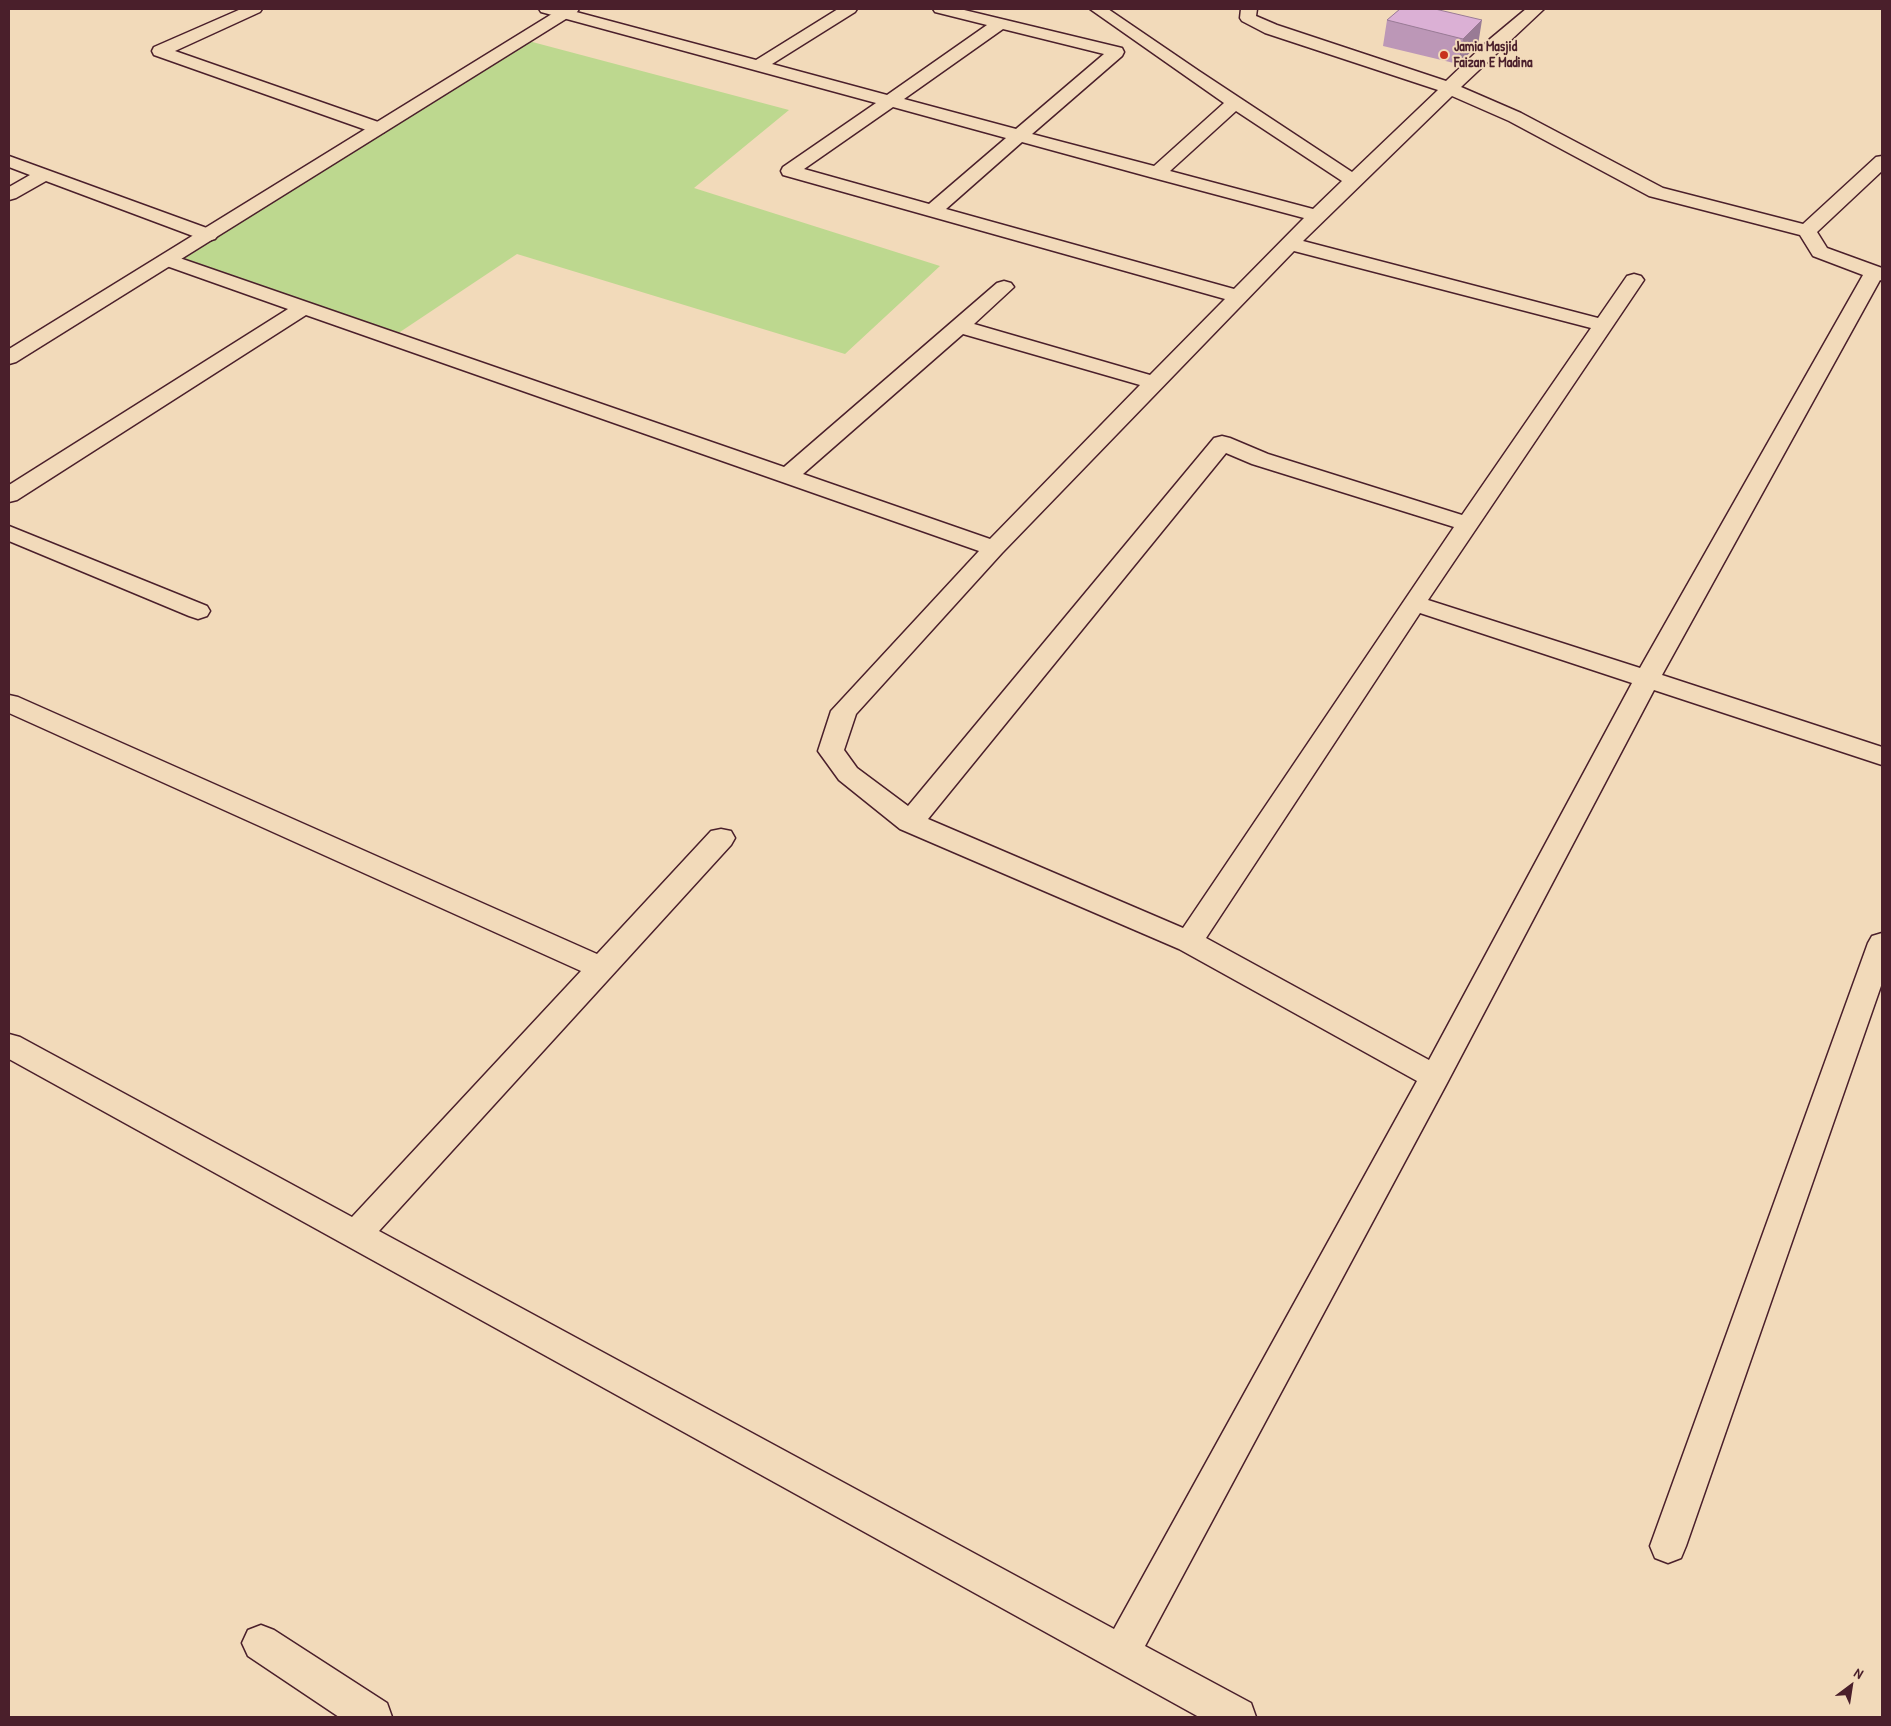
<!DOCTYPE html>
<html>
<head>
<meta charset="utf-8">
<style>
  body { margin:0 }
  #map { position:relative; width:1891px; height:1726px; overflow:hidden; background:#f2daba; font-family:"Patrick Hand",sans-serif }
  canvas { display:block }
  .frame { position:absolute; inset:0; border:10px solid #4a1f2b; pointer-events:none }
  .north { position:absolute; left:1826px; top:1661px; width:50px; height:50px; -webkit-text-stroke:4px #f2daba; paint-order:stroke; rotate:31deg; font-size:14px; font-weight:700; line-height:20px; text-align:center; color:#4a1f2b }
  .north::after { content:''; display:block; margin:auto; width:18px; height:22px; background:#4a1f2b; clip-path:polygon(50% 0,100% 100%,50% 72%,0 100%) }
</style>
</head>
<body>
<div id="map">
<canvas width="1891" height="1726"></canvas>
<div class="frame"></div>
<div class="north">N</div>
</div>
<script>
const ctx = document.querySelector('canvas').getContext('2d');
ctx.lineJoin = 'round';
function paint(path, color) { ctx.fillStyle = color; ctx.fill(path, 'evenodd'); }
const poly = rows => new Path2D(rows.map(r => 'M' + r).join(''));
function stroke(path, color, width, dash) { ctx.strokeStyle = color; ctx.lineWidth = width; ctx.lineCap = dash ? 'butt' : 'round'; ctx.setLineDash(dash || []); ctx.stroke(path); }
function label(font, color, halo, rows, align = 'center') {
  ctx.font = font + ' "Patrick Hand",sans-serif'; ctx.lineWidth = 4; ctx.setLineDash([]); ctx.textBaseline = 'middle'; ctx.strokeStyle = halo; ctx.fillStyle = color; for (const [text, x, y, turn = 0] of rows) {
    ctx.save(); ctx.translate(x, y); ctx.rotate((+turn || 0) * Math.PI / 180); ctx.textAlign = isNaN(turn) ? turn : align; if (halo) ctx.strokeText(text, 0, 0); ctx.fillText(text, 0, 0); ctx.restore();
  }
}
const green = poly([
  [521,39,789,110,694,188,940,266,845,354,517,254,391,338,168,260]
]);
const street = poly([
  [241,9,262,9,260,12,175,51,384,124,387,128,384,132,378,133,372,132,154,55,152,51,154,47,241,9],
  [539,9,565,9,756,60,838,9,857,9,855,12,772,64,887,95,987,25,935,12,933,9,960,9,1122,48,1124,52,1122,56,1032,134,1154,166,1224,103,1090,9,1108,9,1199,71,1352,172,1438,90,1265,33,1242,21,1240,18,1241,9,1257,9,1256,16,1277,25,1446,81,1490,39,1526,9,1544,9,1461,87,1521,113,1663,188,1803,224,1876,157,1882,156,1882,171,1817,232,1827,248,1882,268,1882,281,1880,280,1662,675,1882,747,1882,765,1654,690,1446,1085,1145,1646,1251,1703,1256,1717,1199,1717,9,1059,9,1034,20,1037,352,1217,581,971,9,713,9,695,18,697,597,954,711,831,721,829,731,831,735,838,731,845,379,1231,1114,1629,1417,1081,1179,949,900,829,839,780,818,751,831,711,979,551,306,315,17,500,9,502,9,485,288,309,161,264,158,260,161,256,168,254,784,467,997,283,1004,281,1011,283,1014,287,974,324,1150,375,1225,299,783,175,781,171,783,167,876,103,541,12,539,9],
  [1003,29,1104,54,1016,129,904,99,1003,29],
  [1452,96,1509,121,1649,196,1800,235,1813,256,1863,275,1640,668,1428,600,1644,280,1641,276,1634,274,1627,276,1598,318,1303,241,1452,96],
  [893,107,1006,138,929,204,804,169,893,107],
  [1236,111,1342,181,1313,209,1170,171,1236,111],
  [1022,142,1150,177,1304,218,1234,289,946,209,1022,142],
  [1294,251,1591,328,1462,515,1268,454,1230,438,1222,436,1214,438,908,806,857,768,844,750,856,714,1002,553,1294,251],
  [963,334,1140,385,990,539,803,474,963,334],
  [1226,453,1252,464,1454,527,1183,928,928,819,1226,453],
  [1420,613,1632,683,1429,1060,1206,938,1420,613],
  [9,156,215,231,218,235,215,239,208,241,201,239,46,181,16,198,9,200,9,187,30,175,9,167,9,156],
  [9,526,207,606,210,611,207,616,198,619,189,616,9,541,9,526],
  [1882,933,1882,983,1686,1546,1681,1558,1668,1563,1655,1558,1650,1546,1868,943,1872,936,1882,933],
  [261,1625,274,1630,387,1703,392,1717,339,1717,248,1656,242,1643,248,1630,261,1625]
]);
const secondary = poly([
  [560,9,579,9,577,12,16,362,9,364,9,349,560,9]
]);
const wall = poly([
  [1400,9,1478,45,1458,64,1383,46,1387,20]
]);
const shadedWall = poly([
  [1482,20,1478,45,1458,64,1463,39]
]);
const building = poly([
  [1400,9,1435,9,1482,20,1463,39,1387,20,1400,9]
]);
const markers = [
  [1444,55,5,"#c8321e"]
];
const farPoinames = [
  ["Jamia Masjid",1454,47],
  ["Faizan E Madina",1454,63]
];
paint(green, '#bdd88f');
stroke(street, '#4a1f2b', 3);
stroke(secondary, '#4a1f2b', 3);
paint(street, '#f2daba');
paint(secondary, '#f2daba');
paint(wall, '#bc97b7');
paint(shadedWall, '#997b95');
paint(building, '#dbb0d5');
stroke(building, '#997b95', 1);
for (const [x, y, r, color] of markers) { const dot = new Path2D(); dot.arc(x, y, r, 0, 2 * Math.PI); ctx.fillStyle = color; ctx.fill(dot); stroke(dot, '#f2daba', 2); }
label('bold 14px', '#4a1f2b', '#f2daba', farPoinames, 'left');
</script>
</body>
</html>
